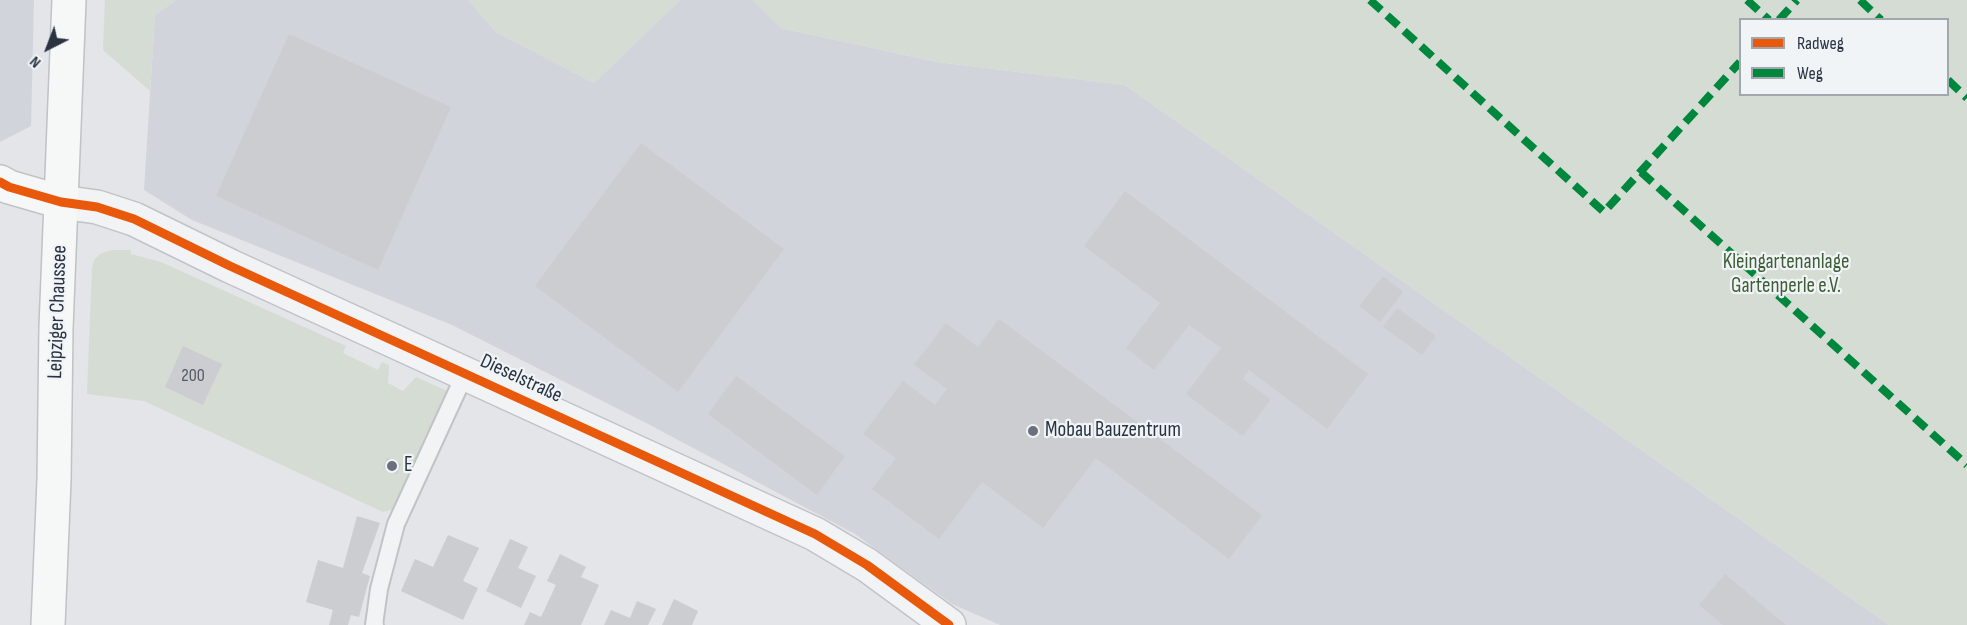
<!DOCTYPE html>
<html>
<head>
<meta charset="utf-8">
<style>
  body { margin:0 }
  #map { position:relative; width:1967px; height:625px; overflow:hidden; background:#e3e5e8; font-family:"Sofia Sans Condensed",sans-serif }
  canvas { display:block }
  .legend { position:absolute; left:1739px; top:18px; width:210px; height:78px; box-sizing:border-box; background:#f1f4f7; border:2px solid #a1a7af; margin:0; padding:8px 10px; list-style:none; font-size:18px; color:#293342 }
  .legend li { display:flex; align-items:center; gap:12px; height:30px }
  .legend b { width:30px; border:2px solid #a1a7af }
  .north { position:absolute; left:18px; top:18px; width:60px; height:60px; -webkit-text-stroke:4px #f1f4f7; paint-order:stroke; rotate:222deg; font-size:16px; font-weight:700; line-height:24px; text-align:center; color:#293342 }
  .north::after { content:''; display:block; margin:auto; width:21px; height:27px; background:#293342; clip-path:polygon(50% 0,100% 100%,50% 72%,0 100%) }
</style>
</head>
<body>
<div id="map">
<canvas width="1967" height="625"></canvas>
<ul class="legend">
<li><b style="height:8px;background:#e8590c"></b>Radweg</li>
<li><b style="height:8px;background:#00873e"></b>Weg</li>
</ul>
<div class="north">N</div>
</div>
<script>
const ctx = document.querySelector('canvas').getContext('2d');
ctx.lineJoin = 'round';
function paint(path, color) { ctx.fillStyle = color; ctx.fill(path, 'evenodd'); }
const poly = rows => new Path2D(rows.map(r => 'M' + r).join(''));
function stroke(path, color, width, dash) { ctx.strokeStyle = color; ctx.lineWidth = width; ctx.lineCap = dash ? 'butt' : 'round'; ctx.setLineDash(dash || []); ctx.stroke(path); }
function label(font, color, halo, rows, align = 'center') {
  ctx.font = font + ' "Sofia Sans Condensed",sans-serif'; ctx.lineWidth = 4.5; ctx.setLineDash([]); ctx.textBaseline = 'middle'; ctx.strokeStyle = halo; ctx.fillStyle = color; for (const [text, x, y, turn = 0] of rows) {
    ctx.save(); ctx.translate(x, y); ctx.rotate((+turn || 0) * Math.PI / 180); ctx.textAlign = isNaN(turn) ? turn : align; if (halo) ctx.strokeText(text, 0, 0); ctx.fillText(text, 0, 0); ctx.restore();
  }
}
const built = poly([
  [0,0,34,0,31,126,0,142],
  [176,0,468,0,496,32,594,83,680,0,753,0,781,28,937,62,1125,85,1889,625,1000,625,952,604,855,534,648,424,452,325,192,220,144,190,155,15]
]);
const green = poly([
  [105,0,176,0,155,15,150,91,103,50],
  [468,0,680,0,594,83,496,32],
  [753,0,1967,0,1967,625,1889,625,1125,85,937,62,781,28],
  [1740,20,1948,20,1948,94,1740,94],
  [112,250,131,250,131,254,161,262,346,346,343,353,378,370,382,362,389,365,388,383,403,391,416,377,447,391,448,396,394,509,383,512,144,401,87,394,92,269,94,260,100,254]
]);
const building = poly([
  [289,34,451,107,378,270,216,196],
  [641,143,784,249,678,392,535,286],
  [1125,191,1368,374,1327,429,1249,370,1243,379,1271,399,1243,436,1215,416,1186,394,1221,348,1189,325,1154,370,1126,348,1160,303,1084,246],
  [1383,276,1403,292,1380,322,1359,306],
  [1397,308,1436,336,1422,355,1383,327],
  [999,319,1262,515,1229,559,1096,458,1043,528,982,482,939,539,872,489,896,458,863,434,903,381,935,405,947,389,914,365,946,323,978,347],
  [183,346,222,364,203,405,165,387],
  [736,376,845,456,817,495,708,414],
  [387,458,401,464,397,474,383,468],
  [357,516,380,523,362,573,370,576,359,617,351,615,348,625,329,625,333,610,306,602,318,560,343,568],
  [448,535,479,548,463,581,478,588,463,620,401,591,415,559,433,567],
  [510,539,528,547,518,568,536,576,521,608,486,591],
  [560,554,586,567,581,577,599,585,581,625,524,625,530,612,541,617,556,585,547,581],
  [1725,574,1786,625,1723,625,1699,605],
  [674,599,698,611,692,625,662,625],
  [637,601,656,609,648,625,604,625,611,610,630,618]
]);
const lane = poly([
  [375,625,374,625,379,589,396,524,465,374]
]);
const street = poly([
  [61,202,97,207,134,219,230,266,815,534,867,565,949,625]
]);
const secondary = poly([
  [0,182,9,187,61,202]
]);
const primary = poly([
  [48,625,54,480,56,328,69,0]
]);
const quiet = poly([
  [1370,0,1604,212,1740,62],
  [1747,0,1769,20],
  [1860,0,1881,20],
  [1779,20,1797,0],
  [1948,80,1967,98],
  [1641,172,1967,465]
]);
const cycleway = poly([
  [0,182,9,187,61,202,97,207,134,219,230,266,815,534,867,565,949,625]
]);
const markers = [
  [1033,431,6,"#6a717c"],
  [392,466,6,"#6a717c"]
];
const numberNames = [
  ["200",193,376]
];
const parkNames = [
  ["Kleingartenanlage",1786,263],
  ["Gartenperle e.V.",1786,287]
];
const streetNames = [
  ["Leipziger Chaussee",58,312,-88],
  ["Dieselstraße",521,379,25]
];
const poiNames = [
  ["Mobau Bauzentrum",1045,431],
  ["E",404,466]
];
paint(built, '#d1d5db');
paint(green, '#d4dcd3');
paint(building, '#cbcdd0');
stroke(lane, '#c1c3c6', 20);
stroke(street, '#c1c3c6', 36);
stroke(secondary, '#c1c3c6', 36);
stroke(primary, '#bfc2c6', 36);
stroke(lane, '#f2f3f5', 16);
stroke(street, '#f2f3f5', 33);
stroke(secondary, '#f6f7f7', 33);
stroke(primary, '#f6f7f7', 33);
stroke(quiet, '#00873e', 8, [15, 8]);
stroke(cycleway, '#e8590c', 9);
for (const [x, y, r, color] of markers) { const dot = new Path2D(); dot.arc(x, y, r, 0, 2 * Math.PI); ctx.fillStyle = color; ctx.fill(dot); stroke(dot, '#f1f4f7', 2); }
label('18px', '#525a66', null, numberNames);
label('21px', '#3f5e36', '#f1f4f7', parkNames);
label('21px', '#293342', '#f1f4f7', streetNames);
label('21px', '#293342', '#f1f4f7', poiNames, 'left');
</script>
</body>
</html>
